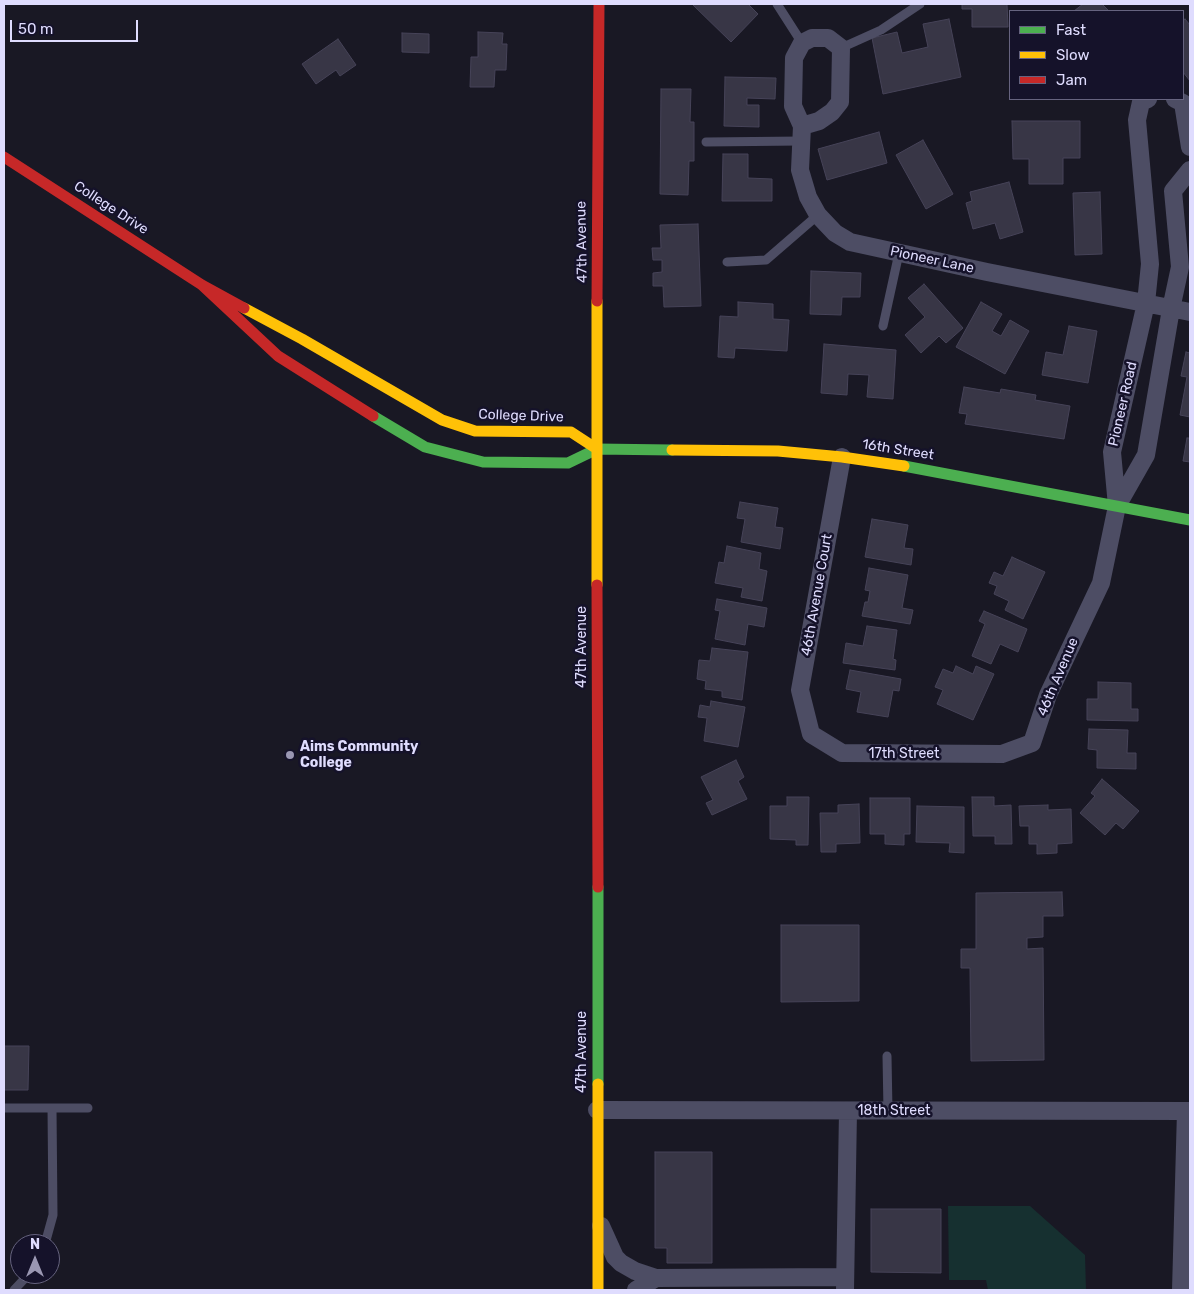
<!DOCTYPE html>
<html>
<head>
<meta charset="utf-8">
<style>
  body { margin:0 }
  #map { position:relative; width:1194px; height:1294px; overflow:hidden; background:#191824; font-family:Rubik,sans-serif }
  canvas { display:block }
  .frame { position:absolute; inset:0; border:5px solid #dfdcfe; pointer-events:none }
  .legend { position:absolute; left:1009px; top:10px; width:175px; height:90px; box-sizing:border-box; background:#15122a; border:1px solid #66637f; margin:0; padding:6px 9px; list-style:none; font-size:15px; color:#dfdcfe }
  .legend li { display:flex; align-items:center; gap:10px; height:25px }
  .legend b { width:25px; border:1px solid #66637f }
  .north { position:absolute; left:10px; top:1234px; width:50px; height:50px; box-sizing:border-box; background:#15122a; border:1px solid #66637f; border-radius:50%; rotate:0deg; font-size:14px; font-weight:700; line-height:20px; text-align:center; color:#dfdcfe }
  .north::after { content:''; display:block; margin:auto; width:18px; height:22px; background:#9a97b2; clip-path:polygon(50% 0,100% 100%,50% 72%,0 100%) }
  .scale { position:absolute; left:10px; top:20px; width:128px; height:22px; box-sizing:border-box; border:2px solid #dfdcfe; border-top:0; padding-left:6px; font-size:15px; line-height:18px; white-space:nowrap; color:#dfdcfe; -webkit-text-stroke:4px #15122a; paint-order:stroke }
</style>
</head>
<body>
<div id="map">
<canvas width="1194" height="1294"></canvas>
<div class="frame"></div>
<ul class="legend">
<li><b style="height:6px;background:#4caf50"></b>Fast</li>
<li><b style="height:6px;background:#ffc107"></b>Slow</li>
<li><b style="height:6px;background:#c62828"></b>Jam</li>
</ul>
<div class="north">N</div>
<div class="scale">50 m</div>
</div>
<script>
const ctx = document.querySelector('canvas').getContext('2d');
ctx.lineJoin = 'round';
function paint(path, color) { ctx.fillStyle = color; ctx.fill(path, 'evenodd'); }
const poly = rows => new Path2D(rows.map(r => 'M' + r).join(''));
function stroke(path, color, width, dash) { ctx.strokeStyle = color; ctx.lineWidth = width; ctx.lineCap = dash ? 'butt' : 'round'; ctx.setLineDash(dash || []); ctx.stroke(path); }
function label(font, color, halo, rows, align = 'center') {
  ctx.font = font + ' Rubik,sans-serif'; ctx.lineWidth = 5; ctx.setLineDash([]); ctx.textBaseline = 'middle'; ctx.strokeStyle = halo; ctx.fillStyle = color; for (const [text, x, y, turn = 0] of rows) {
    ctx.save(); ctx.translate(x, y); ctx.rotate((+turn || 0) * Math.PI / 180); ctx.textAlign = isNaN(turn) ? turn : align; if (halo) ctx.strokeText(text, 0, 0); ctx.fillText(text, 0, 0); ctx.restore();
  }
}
const green = poly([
  [948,1206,1030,1206,1085,1255,1086,1290,988,1290,986,1280,949,1280]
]);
const building = poly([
  [692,4,748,4,758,14,731,42,692,4],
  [962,4,1007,4,1008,27,972,27,972,9,962,9,962,4],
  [1083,4,1102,4,1109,11,1074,11,1083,4],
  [949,19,961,77,883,94,872,38,897,32,902,53,928,47,923,24,949,19],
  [1185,19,1190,25,1190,81,1183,72,1183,21,1185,19],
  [478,32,503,33,502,44,507,44,506,70,495,70,494,87,470,87,471,57,478,57,478,32],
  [402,33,429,34,429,53,402,52,402,33],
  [338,39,356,65,340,76,336,70,316,84,302,64,338,39],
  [725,77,776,78,775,99,747,98,747,105,759,105,759,127,724,126,725,77],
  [661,89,691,89,690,122,694,122,694,161,689,161,688,195,660,194,661,89],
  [1012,121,1080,121,1080,158,1063,158,1063,184,1029,184,1029,159,1013,159,1012,121],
  [879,132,887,163,827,180,818,149,879,132],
  [923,140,953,194,926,209,896,155,923,140],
  [723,154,748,154,748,178,772,179,772,201,722,201,723,154],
  [1009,182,1023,232,1000,239,995,223,973,229,966,203,972,201,970,192,1009,182],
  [1100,192,1102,254,1075,255,1073,193,1100,192],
  [698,224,701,306,664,307,663,286,653,286,653,273,662,272,662,260,653,260,652,248,661,248,660,225,698,224],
  [811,271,861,273,860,297,842,297,841,315,810,314,811,271],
  [924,284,963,328,946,343,939,336,921,353,905,335,925,317,908,298,924,284],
  [738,302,773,304,773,319,789,320,787,351,735,348,734,358,718,357,720,316,738,317,738,302],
  [981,302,1002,314,992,331,1001,336,1010,320,1029,331,1005,374,956,347,981,302],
  [1069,326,1097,331,1088,383,1042,375,1046,352,1063,355,1069,326],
  [824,344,896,350,893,399,867,397,869,375,848,374,847,395,821,393,824,344],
  [1186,352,1190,353,1190,417,1180,415,1187,377,1181,376,1186,352],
  [964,387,1000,393,1001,389,1036,395,1035,400,1070,406,1064,439,965,424,967,414,959,413,964,387],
  [1187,438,1190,438,1190,462,1183,461,1187,438],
  [740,502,778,508,775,527,783,528,780,549,741,542,745,519,737,518,740,502],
  [872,519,908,525,904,548,913,549,911,565,865,557,872,519],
  [727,546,761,553,759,569,767,571,762,601,741,597,743,588,715,583,719,562,724,563,727,546],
  [1012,557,1045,572,1023,619,1005,610,1009,601,994,594,997,586,989,583,994,572,1003,576,1012,557],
  [869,568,908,575,902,608,913,610,910,624,862,616,865,602,868,602,870,591,865,590,869,568],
  [717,599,767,608,764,627,748,624,745,645,715,639,720,611,715,610,717,599],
  [984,611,1027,629,1018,652,1000,644,991,664,972,656,985,624,979,621,984,611],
  [867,626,897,630,893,659,896,660,895,670,843,663,846,643,863,646,867,626],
  [712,648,748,652,742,700,722,697,722,691,705,689,706,681,697,679,699,660,710,661,712,648],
  [956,666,973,674,976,666,994,674,973,720,937,704,943,690,935,687,943,669,953,673,956,666],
  [850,670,901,679,899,691,893,690,888,717,857,712,861,692,846,689,850,670],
  [1098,682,1131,683,1131,709,1138,709,1138,721,1087,720,1087,699,1098,699,1098,682],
  [711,701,745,707,738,747,704,741,707,718,698,717,700,705,710,707,711,701],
  [1089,729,1128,730,1127,753,1136,753,1136,769,1097,768,1097,750,1088,749,1089,729],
  [736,760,744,777,738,781,747,799,712,815,706,803,713,800,701,777,736,760],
  [1102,779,1139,811,1123,829,1116,823,1105,835,1080,813,1095,796,1091,793,1102,779],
  [787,797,809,797,808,845,796,845,796,840,770,839,770,806,787,806,787,797],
  [972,797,994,797,994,806,1011,805,1012,844,995,844,995,836,973,836,972,797],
  [870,798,910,798,910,834,904,834,904,845,885,844,885,834,870,834,870,798],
  [859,804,860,843,836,844,836,852,821,852,820,813,838,813,838,805,859,804],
  [1048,805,1048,810,1071,809,1072,843,1057,844,1057,853,1037,854,1037,844,1029,844,1029,826,1020,826,1019,806,1048,805],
  [917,806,964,807,964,853,949,852,950,843,916,842,917,806],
  [1062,892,1063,916,1043,916,1043,937,1027,938,1027,949,1043,948,1044,1060,971,1061,970,968,961,968,961,949,976,949,976,893,1062,892],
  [781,925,859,925,859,1001,781,1002,781,925],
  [4,1046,29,1046,28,1090,4,1090,4,1046],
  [655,1152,712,1152,712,1263,667,1263,667,1248,655,1248,655,1152],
  [871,1209,941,1209,941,1273,871,1272,871,1209]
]);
const lane = poly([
  [777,4,802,43],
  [841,48,881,30,920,4],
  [706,142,801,141],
  [727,262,766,260,818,215],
  [883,326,899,253],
  [887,1056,888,1111],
  [4,1108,88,1108],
  [45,1244,53,1215,52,1108],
  [14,1290,29,1274]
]);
const street = poly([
  [1175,99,1183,103,1190,147],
  [802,126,819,121,832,112,840,102,841,48,828,38,812,38,802,43,794,58,793,106,802,126,800,170,808,197,818,215,835,233,850,242,987,272,1190,312],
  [842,457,800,690,811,734,842,753,1002,754,1032,743,1048,695,1101,583,1117,506,1112,452,1146,303,1150,264,1137,120,1141,102,1148,99],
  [1117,506,1146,455,1171,309,1180,267,1173,191,1190,170],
  [597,1110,1190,1111],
  [601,1226,615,1257,621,1263,635,1271,656,1278,845,1277],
  [636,1290,656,1278],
  [845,1290,848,1111],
  [1181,1290,1186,1111]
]);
const fast = poly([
  [373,416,425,447,483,462,568,463,597,449,672,450],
  [904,466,1190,520],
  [598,887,598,1084]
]);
const slow = poly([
  [597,301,597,585],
  [244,308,302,339,442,420,475,431,571,432,597,449],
  [672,450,778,451,842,457,904,466],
  [598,1084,598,1290]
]);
const jam = poly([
  [4,157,202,285,244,308],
  [202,285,278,356,373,416],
  [597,301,599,4],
  [597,585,598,887]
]);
const markers = [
  [290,755,5,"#9a97b2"]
];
const streetNames = [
  ["College Drive",111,208,33],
  ["47th Avenue",582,242,-91],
  ["Pioneer Lane",932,260,12],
  ["Pioneer Road",1123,404,-77],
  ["College Drive",521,416,2],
  ["16th Street",898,450,9],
  ["46th Avenue Court",817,595,-80],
  ["47th Avenue",582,647,-90],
  ["46th Avenue",1058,677,-67],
  ["17th Street",904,754],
  ["47th Avenue",582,1052,-90],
  ["18th Street",894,1111]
];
const poiNames = [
  ["Aims Community",300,747],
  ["College",300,763]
];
paint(green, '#163030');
paint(building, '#383646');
stroke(building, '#464358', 1);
stroke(lane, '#4d4d64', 9);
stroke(street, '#4d4d64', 18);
stroke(fast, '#4caf50', 11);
stroke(slow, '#ffc107', 11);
stroke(jam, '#c62828', 11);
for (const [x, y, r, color] of markers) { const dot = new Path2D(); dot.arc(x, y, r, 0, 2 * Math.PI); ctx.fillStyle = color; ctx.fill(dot); stroke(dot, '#15122a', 2); }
label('14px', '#dfdcfe', '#15122a', streetNames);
label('bold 14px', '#dfdcfe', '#15122a', poiNames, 'left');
</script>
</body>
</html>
